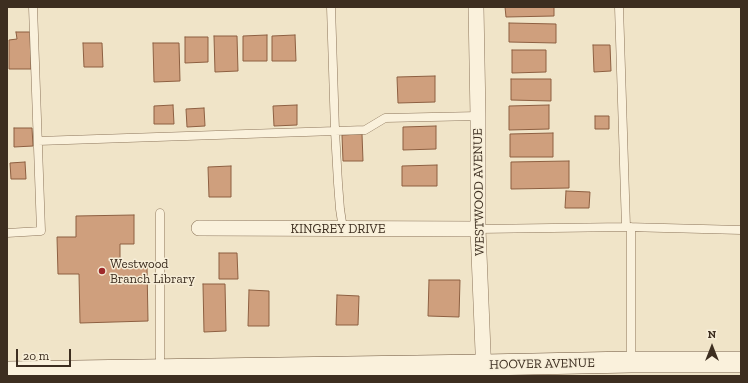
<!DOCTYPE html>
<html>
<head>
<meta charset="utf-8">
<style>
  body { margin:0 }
  #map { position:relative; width:748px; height:383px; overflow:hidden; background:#f0e4c8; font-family:"Zilla Slab",serif }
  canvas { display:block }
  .frame { position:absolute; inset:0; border:8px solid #3d2e20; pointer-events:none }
  .north { position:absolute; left:692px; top:327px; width:40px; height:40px; -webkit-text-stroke:3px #f7eed8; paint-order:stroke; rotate:0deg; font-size:11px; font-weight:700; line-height:16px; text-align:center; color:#3d2e20 }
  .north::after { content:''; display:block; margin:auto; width:14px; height:18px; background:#3d2e20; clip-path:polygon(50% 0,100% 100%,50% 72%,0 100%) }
  .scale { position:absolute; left:16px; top:349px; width:55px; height:18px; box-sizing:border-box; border:2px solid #3d2e20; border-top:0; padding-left:5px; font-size:12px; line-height:14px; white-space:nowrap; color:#3d2e20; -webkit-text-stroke:3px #f7eed8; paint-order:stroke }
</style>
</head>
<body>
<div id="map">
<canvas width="748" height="383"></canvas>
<div class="frame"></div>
<div class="north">N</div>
<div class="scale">20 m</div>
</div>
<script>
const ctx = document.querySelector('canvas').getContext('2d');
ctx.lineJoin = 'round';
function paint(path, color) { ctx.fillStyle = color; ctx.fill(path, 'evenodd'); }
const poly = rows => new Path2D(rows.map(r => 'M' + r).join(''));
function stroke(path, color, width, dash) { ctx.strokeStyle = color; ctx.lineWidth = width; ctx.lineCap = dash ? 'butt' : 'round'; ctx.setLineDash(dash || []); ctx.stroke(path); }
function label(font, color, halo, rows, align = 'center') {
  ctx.font = font + ' "Zilla Slab",serif'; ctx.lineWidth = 3; ctx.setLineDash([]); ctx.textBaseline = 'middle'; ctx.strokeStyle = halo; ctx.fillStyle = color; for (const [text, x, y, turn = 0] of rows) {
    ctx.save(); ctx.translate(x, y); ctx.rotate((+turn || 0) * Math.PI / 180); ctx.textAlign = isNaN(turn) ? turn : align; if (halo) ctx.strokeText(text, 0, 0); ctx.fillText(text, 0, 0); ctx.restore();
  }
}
const building = poly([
  [505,7,554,7,554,16,506,17,505,7],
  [509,23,556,24,556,43,509,42,509,23],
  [16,32,30,32,31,69,9,69,9,40,17,39,16,32],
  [267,35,267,61,243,61,243,36,267,35],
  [295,35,296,61,272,61,272,36,295,35],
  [214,36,237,36,238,71,215,72,214,36],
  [185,37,208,37,208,62,185,63,185,37],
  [83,43,102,43,103,67,84,67,83,43],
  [153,43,179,43,180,81,154,82,153,43],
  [593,45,610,45,611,71,594,72,593,45],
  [512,50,546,50,546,72,512,73,512,50],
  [435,76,435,102,398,103,397,77,435,76],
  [511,79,551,79,551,101,511,100,511,79],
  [173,105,174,124,154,124,154,106,173,105],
  [297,105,297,125,274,126,273,106,297,105],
  [549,105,549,129,509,130,509,106,549,105],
  [204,108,205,126,187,127,186,109,204,108],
  [595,116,609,116,609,129,595,129,595,116],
  [436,126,436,149,403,150,403,127,436,126],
  [14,128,32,128,33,146,14,147,14,128],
  [553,133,553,157,510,157,510,134,553,133],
  [362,134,363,161,343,161,342,135,362,134],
  [569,161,569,188,511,189,511,162,569,161],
  [25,162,26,179,11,179,10,163,25,162],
  [437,165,437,186,402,186,402,166,437,165],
  [231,166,231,197,209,197,208,167,231,166],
  [566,191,590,192,589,208,565,208,566,191],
  [134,215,134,244,120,244,120,267,147,267,148,321,80,323,79,274,58,274,57,237,76,237,76,216,134,215],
  [219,253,237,253,238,279,219,279,219,253],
  [429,280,460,280,459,317,428,316,429,280],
  [203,284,225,284,226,331,204,332,203,284],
  [249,290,269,291,269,326,248,326,249,290],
  [337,295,359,296,358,325,336,325,337,295]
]);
const lane = poly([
  [331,7,335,131,338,183,340,209,343,229],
  [619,7,626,227],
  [38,141,365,130,385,118,478,116],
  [160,213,160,369],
  [631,227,631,362],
  [478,229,626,227,741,230],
  [7,233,41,231,33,7]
]);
const street = poly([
  [476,7,478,116,478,229,484,376],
  [199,228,478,229]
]);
const secondary = poly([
  [7,372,484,365,631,362,741,362]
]);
const markers = [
  [102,271,4,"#9e2a2b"]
];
const streetNames = [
  ["WESTWOOD AVENUE",479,192,-91],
  ["KINGREY DRIVE",338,229],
  ["HOOVER AVENUE",542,364,-1]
];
const poiNames = [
  ["Westwood",110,264],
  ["Branch Library",110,279]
];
paint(building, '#cf9f7d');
stroke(building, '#8d5f41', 1);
stroke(lane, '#8d765c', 9);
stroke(street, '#8d765c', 16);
stroke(secondary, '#6f573f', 22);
stroke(lane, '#faf1dc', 8);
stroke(street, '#faf1dc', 15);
stroke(secondary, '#faf1dc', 21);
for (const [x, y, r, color] of markers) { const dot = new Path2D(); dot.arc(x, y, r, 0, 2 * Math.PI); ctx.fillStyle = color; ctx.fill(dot); stroke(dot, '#f7eed8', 1.5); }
label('13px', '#3d2e20', '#f7eed8', streetNames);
label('13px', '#3d2e20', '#f7eed8', poiNames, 'left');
</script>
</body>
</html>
